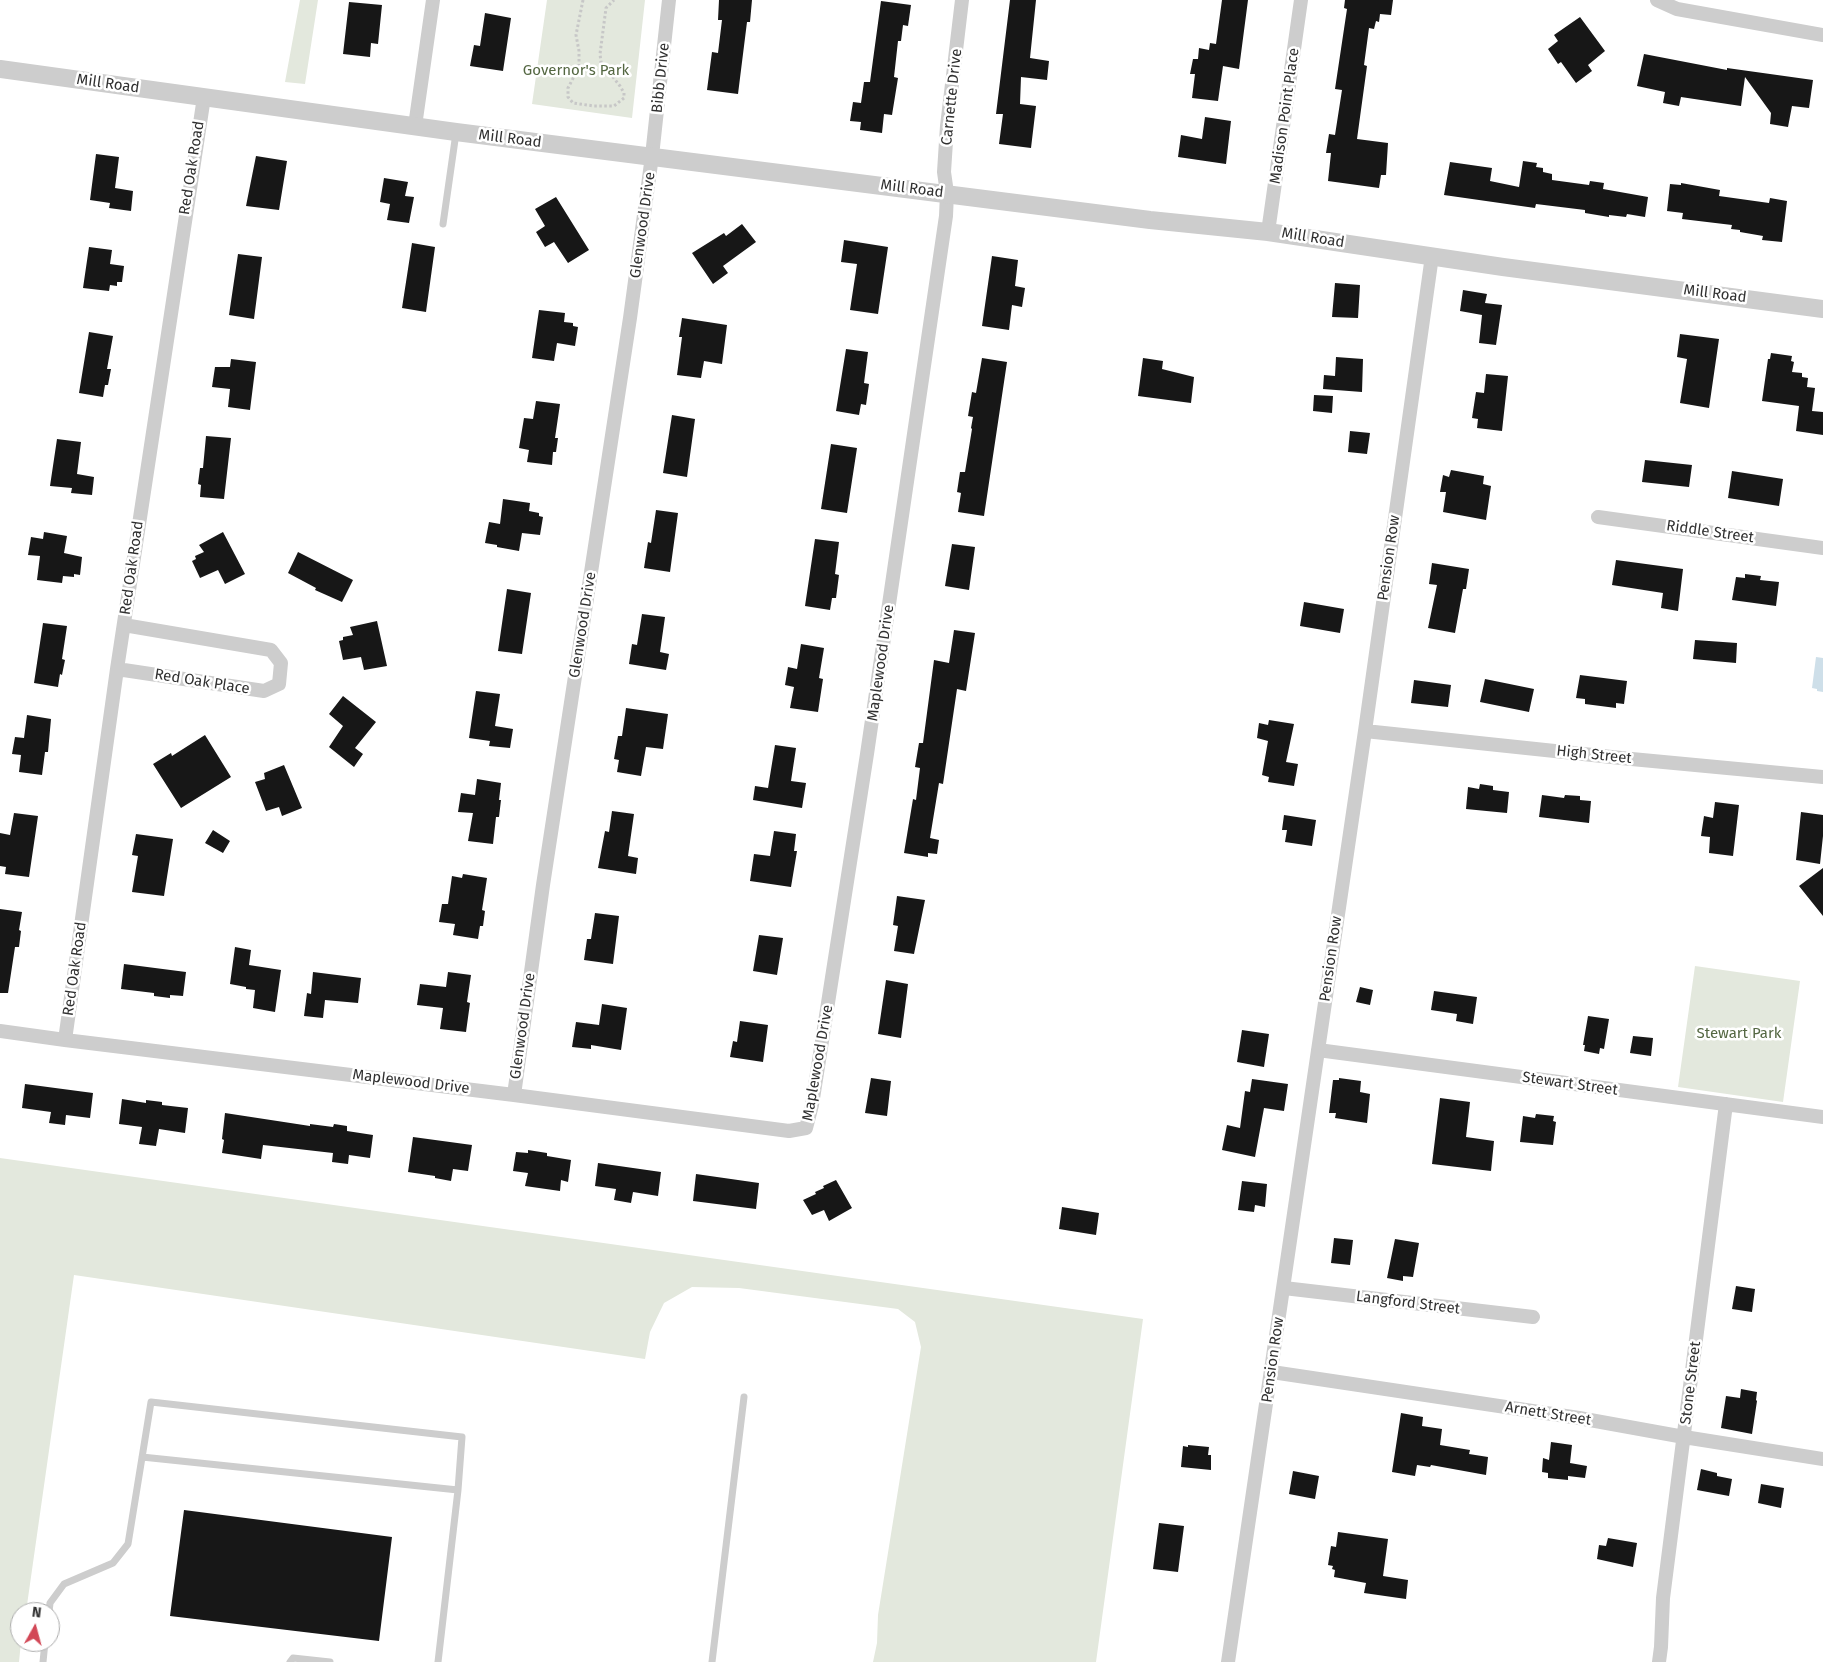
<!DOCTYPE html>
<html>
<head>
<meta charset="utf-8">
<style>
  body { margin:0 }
  #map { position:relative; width:1823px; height:1662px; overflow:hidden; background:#fff; font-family:"Fira Sans",sans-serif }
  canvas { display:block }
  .north { position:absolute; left:10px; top:1602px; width:50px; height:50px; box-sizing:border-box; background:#fff; border:1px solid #acacac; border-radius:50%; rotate:7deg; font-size:14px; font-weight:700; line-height:20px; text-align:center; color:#303030 }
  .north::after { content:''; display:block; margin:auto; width:18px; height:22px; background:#d24756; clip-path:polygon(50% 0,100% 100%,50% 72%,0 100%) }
</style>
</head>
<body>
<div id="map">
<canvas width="1823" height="1662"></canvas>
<div class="north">N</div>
</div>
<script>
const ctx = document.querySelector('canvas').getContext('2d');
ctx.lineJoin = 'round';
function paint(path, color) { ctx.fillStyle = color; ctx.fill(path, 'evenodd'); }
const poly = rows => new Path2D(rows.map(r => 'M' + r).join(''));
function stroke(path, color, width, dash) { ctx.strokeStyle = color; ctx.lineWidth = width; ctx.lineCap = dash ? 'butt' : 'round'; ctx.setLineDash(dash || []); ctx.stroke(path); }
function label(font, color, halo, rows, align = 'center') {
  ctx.font = font + ' "Fira Sans",sans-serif'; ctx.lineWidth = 5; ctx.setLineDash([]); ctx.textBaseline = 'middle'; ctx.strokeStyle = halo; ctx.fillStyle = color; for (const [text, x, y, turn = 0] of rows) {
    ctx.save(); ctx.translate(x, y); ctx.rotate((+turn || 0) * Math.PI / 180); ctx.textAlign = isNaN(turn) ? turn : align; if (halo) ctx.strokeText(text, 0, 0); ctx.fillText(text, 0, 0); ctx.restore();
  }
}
const green = poly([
  [300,0,318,0,305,84,285,82],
  [547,0,645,0,632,118,532,104],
  [1695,966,1800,981,1783,1102,1678,1087],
  [0,1158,1143,1319,1096,1662,873,1662,877,1643,878,1615,921,1347,915,1322,898,1309,739,1288,692,1287,664,1303,650,1332,645,1359,74,1275,26,1612,20,1612,20,1642,21,1642,19,1662,0,1662]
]);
const water = poly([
  [1816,657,1823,658,1823,692,1817,691,1817,689,1812,688]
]);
const building = poly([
  [719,0,752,0,750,22,747,22,738,94,707,90,712,52,718,53,722,20,718,20],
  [1010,0,1036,0,1030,58,1049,61,1047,80,1021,77,1020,104,1036,106,1031,148,999,144,1003,114,996,114],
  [1222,0,1248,0,1239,69,1223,66,1218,101,1192,98,1195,74,1190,74,1193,59,1198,59,1199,48,1209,50,1210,43,1216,44],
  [1345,0,1393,0,1391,15,1380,14,1379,22,1376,21,1374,29,1369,28,1364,65,1367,66,1357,139,1388,143,1386,175,1381,175,1379,188,1328,181,1331,153,1326,153,1329,134,1335,135,1342,90,1335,89,1347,9,1344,8],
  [881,1,911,5,908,26,903,25,901,41,898,41,894,77,898,78,892,115,884,114,882,133,860,130,861,122,850,121,853,102,861,103,864,82,870,82],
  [349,2,382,5,378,44,371,43,370,57,343,54],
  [485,13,511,18,503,71,470,66,474,45,480,46],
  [1580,17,1605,51,1588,65,1592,71,1576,83,1561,62,1558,64,1548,49,1558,41,1554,35],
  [1644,54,1727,70,1727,68,1813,80,1809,108,1792,106,1788,127,1770,124,1771,113,1745,77,1741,106,1681,97,1679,106,1663,103,1665,92,1637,86],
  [1205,117,1231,121,1226,164,1178,157,1181,135,1202,139],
  [96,154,119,157,115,188,133,191,131,211,109,208,110,203,90,200],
  [256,156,287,161,279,210,246,206],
  [1523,161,1537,163,1536,167,1543,168,1543,172,1552,174,1552,180,1589,185,1590,181,1604,183,1603,189,1648,197,1645,217,1627,214,1626,217,1609,215,1609,217,1585,213,1585,210,1536,204,1535,208,1444,195,1450,162,1492,168,1490,181,1519,187],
  [384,178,408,182,405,196,414,197,409,223,387,220,390,204,380,202],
  [1681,183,1720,190,1719,196,1769,203,1770,198,1787,201,1782,242,1762,240,1763,236,1740,232,1740,230,1731,229,1732,225,1682,219,1683,213,1667,211,1670,184,1681,185],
  [556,197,589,250,568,263,554,242,545,247,536,232,545,226,535,209],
  [742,224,756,242,723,266,728,273,713,284,692,253,724,233,726,236],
  [844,240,888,247,878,314,850,310,857,264,841,262],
  [412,243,435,247,426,312,402,308],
  [89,247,112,250,110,264,124,266,122,282,117,282,117,286,110,285,109,291,83,288],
  [238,254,262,257,254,319,229,315],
  [992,256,1018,260,1015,286,1025,288,1022,307,1012,305,1009,330,982,326],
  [1335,283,1360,285,1358,318,1332,317],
  [1463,290,1487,294,1485,303,1502,305,1496,345,1479,343,1482,315,1460,311],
  [539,310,565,313,564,322,573,323,573,326,578,327,575,346,557,343,554,361,532,358],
  [682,318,727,325,722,364,704,361,701,378,677,375,682,337,679,337],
  [89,332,113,336,107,369,111,369,108,385,105,385,103,397,79,393],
  [1680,334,1719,339,1709,408,1680,403,1687,359,1677,357],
  [846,349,868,352,864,383,869,384,866,405,861,404,859,415,836,411],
  [1771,353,1792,356,1791,361,1794,362,1792,372,1802,373,1802,377,1808,378,1807,387,1815,388,1812,411,1823,412,1823,435,1796,431,1799,406,1762,401,1768,359,1770,359],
  [1336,357,1363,359,1362,392,1323,389,1324,375,1335,376],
  [982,358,1007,362,984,516,958,512,961,493,957,492,960,472,965,472,972,429,971,428,973,417,968,416,972,392,976,393],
  [1143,358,1163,361,1162,369,1194,377,1191,403,1138,396],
  [231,359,256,362,250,410,228,407,230,389,212,387,215,367,230,367],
  [1486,374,1508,376,1502,431,1477,428,1478,419,1472,418,1476,392,1484,393],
  [1314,395,1333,396,1332,413,1313,411],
  [536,401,560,404,555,438,558,438,556,452,553,452,552,465,527,462,529,450,519,448,524,418,533,419],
  [672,415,695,419,687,477,663,473],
  [1350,431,1370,433,1367,454,1348,452],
  [206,436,231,438,224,499,200,497,201,485,198,484,200,468,203,468],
  [57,439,81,442,77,474,94,477,92,495,71,493,72,488,50,486],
  [831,444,857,448,847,513,821,509],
  [1645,460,1692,465,1689,487,1642,482],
  [1451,470,1484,476,1483,484,1491,486,1486,520,1443,512,1446,492,1440,492,1443,475,1449,477],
  [1732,471,1783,479,1779,506,1728,498],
  [503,499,530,503,529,511,539,513,539,516,543,517,540,535,522,533,519,551,497,547,497,545,485,543,489,522,500,524],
  [656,510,678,513,670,572,644,568,648,542,651,543],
  [44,532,67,536,64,553,82,557,80,575,74,574,74,577,63,576,62,583,37,580,40,556,28,555,31,537,43,539],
  [223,532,245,574,225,584,218,570,200,578,192,561,196,559,195,556,204,552,199,545],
  [815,539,839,542,835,574,839,575,836,598,832,598,830,610,805,606],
  [952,544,975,547,969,590,945,586],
  [298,552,353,580,342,602,315,590,316,588,288,573],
  [1616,560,1683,569,1678,611,1661,608,1663,593,1612,585],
  [1432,563,1469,569,1466,589,1463,589,1455,633,1428,628,1437,585,1429,584],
  [1745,574,1761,576,1760,580,1779,582,1776,606,1732,600,1736,577,1745,578],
  [507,589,531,593,522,654,498,651],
  [1304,602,1344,609,1340,633,1300,626],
  [642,614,665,617,660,652,669,654,666,670,629,664,632,644,637,645],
  [377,621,387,666,364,670,361,657,343,660,339,641,343,640,343,637,353,635,350,627],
  [43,623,67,626,62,659,65,660,62,675,60,674,58,687,34,683],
  [954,630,975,633,966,691,957,689,943,784,939,783,930,838,939,840,937,854,928,853,928,857,904,853,913,799,916,800,920,768,915,767,919,743,923,743,934,660,949,663],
  [1695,640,1737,643,1736,663,1693,659],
  [801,644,824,648,819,678,823,679,818,712,790,708,794,687,785,685,788,667,797,669],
  [1580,675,1627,681,1624,704,1616,703,1616,708,1585,704,1585,699,1576,698],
  [1485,679,1534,689,1529,712,1480,702],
  [1414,680,1451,685,1448,707,1411,703],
  [476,691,500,694,495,726,513,729,510,748,489,746,490,741,469,738],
  [343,696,376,722,355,748,363,754,354,767,329,747,343,726,329,714],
  [626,708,668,714,663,749,646,747,641,776,617,772,619,760,614,759,618,736,622,736],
  [27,715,51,719,48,752,45,752,42,775,19,772,21,755,12,754,15,737,24,738],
  [1269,720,1294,724,1286,762,1298,764,1294,786,1268,782,1269,777,1262,775,1268,741,1257,738,1259,723,1268,725],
  [205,735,231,777,181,808,153,764,171,753,172,756],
  [775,745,796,748,791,781,806,783,802,808,753,800,755,786,768,788],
  [284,765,302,808,282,816,279,807,266,811,255,782,265,779,264,773],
  [477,779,501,783,499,800,501,800,499,817,496,817,493,844,468,841,473,813,458,812,461,793,475,795],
  [1480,784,1493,786,1493,790,1509,792,1507,813,1466,809,1468,787,1479,789],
  [1542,795,1564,798,1565,795,1580,796,1580,800,1591,801,1589,823,1539,817],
  [1715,802,1739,805,1733,856,1709,853,1710,837,1701,836,1704,816,1713,818],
  [612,811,634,814,628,856,638,858,636,874,598,868,605,831,609,832],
  [1801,812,1823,815,1823,836,1820,864,1796,860],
  [14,813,38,816,29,877,5,874,6,867,0,866,0,833,10,835],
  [1284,815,1316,820,1312,846,1285,842,1287,830,1282,830],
  [213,830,230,841,223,853,205,843],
  [774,831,796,834,794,851,797,851,791,887,750,881,754,854,770,856],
  [136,834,173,839,164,896,132,892,138,856,132,855],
  [1823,868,1823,916,1799,886],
  [463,874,487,878,482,910,485,911,483,926,480,926,478,939,453,935,455,924,439,922,442,904,448,904,452,876,462,878],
  [897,896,925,900,914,954,894,951,898,926,893,925],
  [0,909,22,912,19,930,21,931,19,947,15,947,8,993,0,993],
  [595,913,619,916,613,964,584,960,587,939,591,939],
  [759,935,783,938,777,975,753,971],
  [235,947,251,950,249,965,281,970,275,1012,253,1008,255,990,246,989,246,987,230,984],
  [124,964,186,972,183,996,170,995,170,998,154,996,154,993,121,989],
  [313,972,361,978,358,1003,325,1000,323,1018,304,1016,307,993,311,994],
  [448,972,471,975,467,1002,470,1003,466,1032,440,1029,443,1008,417,1005,420,984,446,987],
  [886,980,908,984,901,1038,878,1034],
  [1360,987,1373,990,1370,1005,1356,1002],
  [1434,991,1477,997,1473,1024,1456,1021,1457,1014,1431,1010],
  [602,1004,627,1008,621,1050,591,1045,591,1049,572,1047,576,1022,599,1025],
  [1588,1016,1609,1019,1604,1049,1600,1048,1599,1054,1584,1051,1585,1045,1583,1045],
  [740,1021,768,1025,763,1062,730,1057,733,1041,737,1042],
  [1242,1030,1269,1034,1264,1067,1237,1062],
  [1633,1036,1653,1038,1651,1056,1630,1053],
  [871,1078,891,1081,887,1116,865,1113],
  [1339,1078,1361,1081,1360,1092,1370,1094,1367,1123,1335,1118,1336,1113,1329,1113,1333,1080,1339,1080],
  [1252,1079,1288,1084,1284,1111,1264,1108,1255,1157,1222,1150,1227,1125,1240,1128,1245,1091,1250,1092],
  [25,1084,93,1093,90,1118,66,1115,65,1125,49,1123,51,1112,22,1108],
  [1440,1098,1470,1102,1466,1137,1494,1141,1491,1171,1432,1164],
  [122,1099,146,1103,146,1100,162,1102,162,1105,188,1108,185,1133,159,1129,156,1146,139,1144,142,1127,119,1124],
  [225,1113,310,1126,310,1124,333,1127,334,1124,347,1126,347,1131,373,1135,370,1158,349,1155,348,1164,332,1162,333,1153,263,1145,261,1159,222,1153,224,1140,222,1139],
  [1536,1114,1554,1116,1553,1121,1556,1122,1553,1145,1520,1142,1523,1116,1535,1118],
  [413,1137,472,1145,468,1171,453,1169,451,1181,435,1178,435,1176,408,1172],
  [528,1150,547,1153,547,1156,571,1160,568,1182,561,1180,560,1191,525,1186,528,1173,513,1171,516,1152,528,1153],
  [598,1163,661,1172,658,1196,633,1192,631,1203,614,1200,616,1189,595,1186],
  [696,1174,759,1183,756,1209,693,1201],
  [836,1180,852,1208,829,1221,824,1210,812,1215,803,1200,816,1194,815,1192,824,1188,823,1186],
  [1242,1181,1267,1184,1265,1207,1255,1205,1254,1212,1238,1210],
  [1062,1207,1099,1213,1096,1235,1059,1229],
  [1334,1238,1353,1240,1350,1265,1331,1263],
  [1395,1239,1419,1243,1413,1277,1403,1276,1403,1281,1387,1278],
  [1736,1286,1755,1289,1752,1312,1732,1309],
  [1741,1389,1757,1392,1756,1400,1757,1401,1752,1434,1721,1428,1726,1396,1740,1398],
  [1401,1413,1423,1417,1422,1426,1442,1429,1440,1445,1470,1450,1469,1454,1488,1457,1486,1475,1431,1465,1430,1467,1417,1465,1415,1476,1392,1472],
  [1551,1442,1572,1445,1570,1463,1587,1466,1585,1478,1568,1476,1568,1480,1548,1478,1548,1473,1542,1472,1543,1458,1549,1460],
  [1188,1445,1209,1447,1208,1455,1211,1455,1211,1470,1181,1467,1183,1446,1188,1447],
  [1701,1469,1717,1473,1717,1476,1732,1479,1729,1496,1697,1490],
  [1293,1471,1319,1476,1315,1499,1289,1494],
  [1761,1484,1784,1488,1781,1508,1758,1503],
  [184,1510,392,1537,379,1641,170,1616],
  [1159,1523,1184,1526,1178,1572,1153,1569],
  [1338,1532,1388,1539,1383,1576,1408,1580,1406,1599,1364,1593,1366,1583,1334,1577,1335,1570,1332,1569,1333,1566,1328,1565,1331,1546,1336,1547],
  [1608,1538,1637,1543,1633,1567,1597,1559,1599,1545,1606,1546]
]);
const path = poly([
  [583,0,576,35,579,51,579,67,568,88,568,97,573,103,594,106,614,106,624,98,624,93,620,86,601,62,600,54,606,8,614,0]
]);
const service = poly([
  [443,224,456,133],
  [142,1457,458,1490],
  [49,1612,50,1603,64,1584,113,1563,128,1544,151,1402,462,1437,458,1490,438,1662],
  [43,1662,45,1642],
  [290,1662,293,1658,330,1662],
  [712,1662,744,1397]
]);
const minor = poly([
  [1657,0,1677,9,1823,35],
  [415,126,433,0],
  [1268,232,1301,0],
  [1598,517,1823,548],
  [117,669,264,691,279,684,281,663,271,650,124,625],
  [1365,731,1621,758,1823,777],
  [0,1031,65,1040,514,1095,789,1131,806,1128,812,1105,867,754,946,216,947,193,944,172,947,126,962,0],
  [65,1040,117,669,204,97],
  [1318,1050,1823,1117],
  [514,1095,543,885,630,318,652,156,669,0],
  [1284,1288,1533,1317],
  [1272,1372,1579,1418,1684,1437,1823,1459],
  [1228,1662,1365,731,1432,256],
  [1659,1662,1661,1647,1663,1598,1726,1104]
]);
const tertiary = poly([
  [0,69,456,132,1150,220,1268,232,1503,267,1823,309]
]);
const parkNames = [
  ["Governor's Park",576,71],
  ["Stewart Park",1739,1034]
];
const streetNames = [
  ["Bibb Drive",661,78,-84],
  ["Mill Road",108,84,8],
  ["Carnette Drive",952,97,-84],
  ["Madison Point Place",1285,116,-82],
  ["Mill Road",510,139,7],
  ["Red Oak Road",192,168,-81],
  ["Mill Road",912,189,7],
  ["Glenwood Drive",643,225,-82],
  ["Mill Road",1313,238,9],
  ["Mill Road",1715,294,7],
  ["Riddle Street",1710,532,8],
  ["Pension Row",1389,558,-82],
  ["Red Oak Road",132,568,-82],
  ["Glenwood Drive",583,625,-81],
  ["Maplewood Drive",881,663,-82],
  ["Red Oak Place",202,682,9],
  ["High Street",1594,755,6],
  ["Pension Row",1331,959,-82],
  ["Red Oak Road",75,969,-82],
  ["Glenwood Drive",523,1026,-82],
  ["Maplewood Drive",818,1063,-80],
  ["Maplewood Drive",411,1082,7],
  ["Stewart Street",1570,1084,8],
  ["Langford Street",1408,1303,7],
  ["Pension Row",1273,1360,-82],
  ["Stone Street",1691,1383,-83],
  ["Arnett Street",1548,1414,9]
];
paint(green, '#e3e8dd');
paint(water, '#cedfe9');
paint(building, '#171717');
stroke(path, '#c7c7c7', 3, [2.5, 2.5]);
stroke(service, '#cdcdcd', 7);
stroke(minor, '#cdcdcd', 14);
stroke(tertiary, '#cdcdcd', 18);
label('15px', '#546742', '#fff', parkNames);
label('15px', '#303030', '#fff', streetNames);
</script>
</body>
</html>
